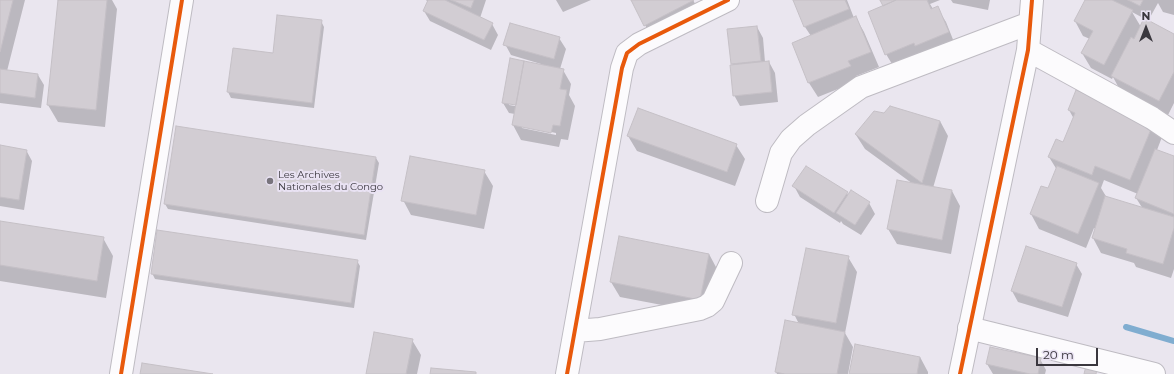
<!DOCTYPE html>
<html>
<head>
<meta charset="utf-8">
<style>
  body { margin:0 }
  #map { position:relative; width:1174px; height:374px; overflow:hidden; background:#eae6ef; font-family:Montserrat,sans-serif }
  canvas { display:block }
  .north { position:absolute; left:1126px; top:8px; width:40px; height:40px; -webkit-text-stroke:3px #e9e2f3; paint-order:stroke; rotate:0deg; font-size:11px; font-weight:700; line-height:16px; text-align:center; color:#3a373e }
  .north::after { content:''; display:block; margin:auto; width:14px; height:18px; background:#3a373e; clip-path:polygon(50% 0,100% 100%,50% 72%,0 100%) }
  .scale { position:absolute; left:1036px; top:348px; width:62px; height:18px; box-sizing:border-box; border:2px solid #3a373e; border-top:0; padding-left:5px; font-size:12px; line-height:14px; white-space:nowrap; color:#3a373e; -webkit-text-stroke:3px #e9e2f3; paint-order:stroke }
</style>
</head>
<body>
<div id="map">
<canvas width="1174" height="374"></canvas>
<div class="north">N</div>
<div class="scale">20 m</div>
</div>
<script>
const ctx = document.querySelector('canvas').getContext('2d');
ctx.lineJoin = 'round';
function paint(path, color) { ctx.fillStyle = color; ctx.fill(path, 'evenodd'); }
const poly = rows => new Path2D(rows.map(r => 'M' + r).join(''));
function stroke(path, color, width, dash) { ctx.strokeStyle = color; ctx.lineWidth = width; ctx.lineCap = dash ? 'butt' : 'round'; ctx.setLineDash(dash || []); ctx.stroke(path); }
function label(font, color, halo, rows, align = 'center') {
  ctx.font = font + ' Montserrat,sans-serif'; ctx.lineWidth = 4; ctx.setLineDash([]); ctx.textBaseline = 'middle'; ctx.strokeStyle = halo; ctx.fillStyle = color; for (const [text, x, y, turn = 0] of rows) {
    ctx.save(); ctx.translate(x, y); ctx.rotate((+turn || 0) * Math.PI / 180); ctx.textAlign = isNaN(turn) ? turn : align; if (halo) ctx.strokeText(text, 0, 0); ctx.fillText(text, 0, 0); ctx.restore();
  }
}
const shadow = poly([
  [0,0,25,0,7,71,38,75,44,85,41,108,0,103],
  [59,0,112,0,117,9,105,127,58,122,48,105],
  [426,0,486,0,480,18,492,24,498,35,491,50,430,21,424,11,428,2],
  [556,0,591,0,563,12],
  [632,0,693,0,701,15,653,40],
  [794,0,847,0,854,18,856,18,864,32,879,67,856,76,858,81,818,97,809,83,793,43,811,36,805,27],
  [881,0,940,0,930,4,933,9,937,8,946,22,956,47,895,69,886,54,884,6],
  [951,0,990,0,988,10,953,3],
  [1086,0,1174,0,1174,15,1163,12,1158,3,1148,21,1174,35,1174,103,1168,115,1120,90,1113,77,1112,79,1091,68,1082,53,1090,39,1083,36,1075,21],
  [1132,12,1145,19,1141,27],
  [321,21,324,27,314,108,231,98,228,92,234,49,273,54],
  [757,27,763,38,765,62,769,62,775,73,778,102,740,106,734,95,734,66,732,64],
  [559,38,566,49,560,69,563,70,571,84,569,95,575,106,568,140,561,139,559,147,521,140,513,125,515,114,509,113,503,103,541,64,511,55,505,44],
  [509,103,521,105,520,107,509,105],
  [522,126,556,133,556,135,522,128],
  [1069,110,1153,122,1162,137,1157,150,1174,157,1174,269,1171,278,1136,267,1134,263,1101,253,1093,238,1096,229,1094,228,1086,248,1039,229,1031,214,1048,190,1057,170,1049,157,1063,144,1074,119],
  [1104,180,1138,194,1136,198,1143,209,1107,198,1101,188],
  [940,121,948,136,933,188,952,191,960,206,951,254,897,244,888,229,913,184,865,149,856,135],
  [628,136,736,145,745,159,735,186,637,151],
  [0,146,26,150,32,161,24,210,0,206],
  [376,158,379,163,366,240,168,209,165,204],
  [484,171,493,186,484,229,411,215,403,200],
  [794,186,847,193,848,195,869,203,875,214,861,235,843,224,841,221,840,223,800,197],
  [0,222,103,238,113,256,106,298,0,281],
  [620,238,709,254,717,269,709,314,620,297,611,282],
  [848,257,857,272,845,333,853,347,848,374,777,374,776,372,799,324,794,314],
  [357,261,360,266,354,308,155,279,152,273],
  [1076,264,1082,274,1068,317,1018,302,1012,291],
  [412,340,421,355,417,374,367,374],
  [991,348,1040,359,1046,370,1045,374,993,374,987,364],
  [920,357,928,372,928,374,850,374]
]);
const stream = poly([
  [1126,327,1174,341]
]);
const building = poly([
  [0,0,13,0,0,52,0,0],
  [58,0,107,0,96,110,47,105,58,0],
  [428,0,445,0,493,23,484,40,423,11,428,0],
  [451,0,474,0,471,8,451,0],
  [631,0,694,0,644,26,631,0],
  [793,0,845,0,849,9,804,27,793,0],
  [880,0,896,0,883,6,880,0],
  [896,0,927,0,931,9,938,6,949,32,915,46,914,43,885,55,868,12,896,0],
  [1085,0,1112,0,1133,10,1104,65,1081,53,1093,31,1074,21,1085,0],
  [1128,0,1143,0,1140,6,1128,0],
  [277,15,322,20,312,103,227,92,233,48,273,53,277,15],
  [856,16,871,52,848,61,851,66,808,83,792,43,856,16],
  [1144,18,1174,34,1174,72,1159,101,1111,76,1131,37,1134,39,1144,18],
  [510,23,560,37,554,59,503,45,510,23],
  [757,26,761,61,731,64,727,29,757,26],
  [510,58,524,61,516,105,502,103,510,58],
  [524,61,564,69,560,89,567,90,560,126,553,125,551,133,512,125,524,61],
  [769,61,772,92,733,96,730,65,769,61],
  [0,69,38,74,35,98,0,93,0,69],
  [1076,90,1154,122,1130,180,1095,166,1092,175,1048,157,1056,139,1063,142,1075,113,1068,110,1076,90],
  [890,106,940,121,922,183,855,134,874,111,884,113,890,106],
  [638,108,737,144,727,172,627,136,638,108],
  [176,126,376,157,364,235,164,204,176,126],
  [0,145,27,150,19,200,0,197,0,145],
  [1155,149,1174,156,1174,214,1135,198,1155,149],
  [410,156,485,170,476,215,401,201,410,156],
  [806,166,848,192,834,213,792,186,806,166],
  [1057,166,1099,183,1078,234,1030,214,1041,186,1048,188,1057,166],
  [897,180,952,190,942,240,887,229,897,180],
  [851,190,870,202,855,225,836,213,851,190],
  [1105,196,1174,217,1174,228,1163,264,1126,253,1127,249,1092,238,1105,196],
  [0,221,104,237,97,281,0,265,0,221],
  [157,230,358,260,351,303,151,274,157,230],
  [619,236,709,254,700,300,610,282,619,236],
  [1026,246,1077,263,1062,307,1011,291,1026,246],
  [806,248,849,256,836,323,792,315,806,248],
  [785,320,845,332,837,374,785,374,775,372,785,320],
  [374,332,413,339,406,374,366,374,374,332],
  [855,344,920,357,917,374,849,374,855,344],
  [990,347,1041,358,1038,374,1030,374,986,364,990,347],
  [142,363,213,374,140,374,142,363],
  [1086,366,1097,369,1096,374,1084,374,1086,366],
  [431,368,476,372,476,374,430,374,431,368]
]);
const minor = poly([
  [1028,50,1152,118,1174,133],
  [767,201,781,153,791,139,807,125,861,87,1030,23],
  [969,328,1154,374],
  [575,331,600,329,700,309,707,306,713,301,731,263],
  [121,374,182,0],
  [567,374,622,68,627,53,639,44,728,0],
  [960,374,1028,50,1032,0]
]);
const cycleway = poly([
  [121,374,182,0],
  [567,374,622,68,627,53,639,44,728,0],
  [960,374,1028,50,1032,0]
]);
const markers = [
  [270,181,4,"#78747c"]
];
const poiNames = [
  ["Les Archives",278,175],
  ["Nationales du Congo",278,187]
];
paint(shadow, '#0003');
stroke(stream, '#80add0', 6);
paint(building, '#d2cdd3');
stroke(building, '#c5c0c6', 1);
stroke(minor, '#bebbc2', 24);
stroke(minor, '#fcfbfd', 22);
stroke(cycleway, '#e8590c', 4);
for (const [x, y, r, color] of markers) { const dot = new Path2D(); dot.arc(x, y, r, 0, 2 * Math.PI); ctx.fillStyle = color; ctx.fill(dot); stroke(dot, '#e9e2f3', 1.5); }
label('10px', '#3a373e', '#e9e2f3', poiNames, 'left');
</script>
</body>
</html>
